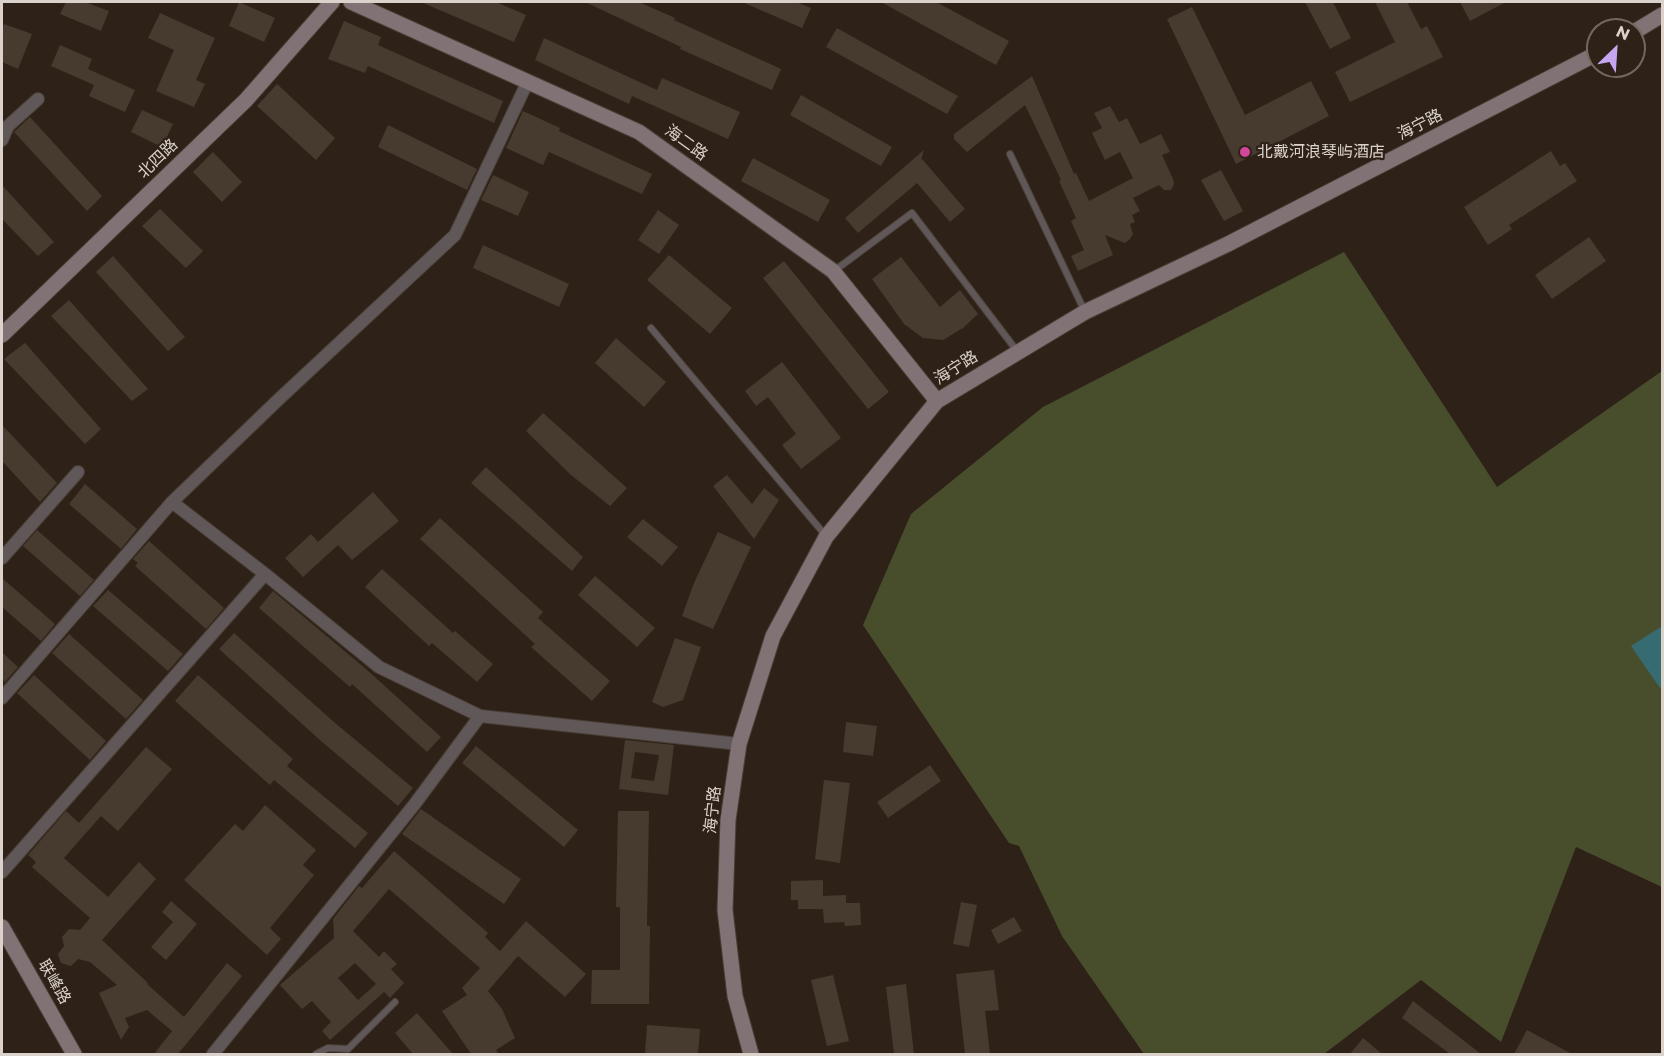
<!DOCTYPE html>
<html>
<head>
<meta charset="utf-8">
<style>
  body { margin:0 }
  #map { position:relative; width:1664px; height:1056px; overflow:hidden; background:#2e2218; font-family:Montserrat,sans-serif }
  canvas { display:block }
  .frame { position:absolute; inset:0; border:3px solid #dbd2cc; pointer-events:none }
  .north { position:absolute; left:1586px; top:18px; width:60px; height:60px; box-sizing:border-box; background:#2e2218; border:2px solid #736860; border-radius:50%; rotate:25deg; font-size:16px; font-weight:700; line-height:24px; text-align:center; color:#dbd2cc }
  .north::after { content:''; display:block; margin:auto; width:21px; height:27px; background:#c6a6f0; clip-path:polygon(50% 0,100% 100%,50% 72%,0 100%) }
</style>
</head>
<body>
<div id="map">
<canvas width="1664" height="1056"></canvas>
<div class="frame"></div>
<div class="north">N</div>
</div>
<script>
const ctx = document.querySelector('canvas').getContext('2d');
ctx.lineJoin = 'round';
function paint(path, color) { ctx.fillStyle = color; ctx.fill(path, 'evenodd'); }
const poly = rows => new Path2D(rows.map(r => 'M' + r).join(''));
function stroke(path, color, width, dash) { ctx.strokeStyle = color; ctx.lineWidth = width; ctx.lineCap = dash ? 'butt' : 'round'; ctx.setLineDash(dash || []); ctx.stroke(path); }
function label(font, color, halo, rows, align = 'center') {
  ctx.font = font + ' Montserrat,"Noto Sans SC",sans-serif'; ctx.lineWidth = 4.5; ctx.setLineDash([]); ctx.textBaseline = 'middle'; ctx.strokeStyle = halo; ctx.fillStyle = color; for (const [text, x, y, turn = 0] of rows) {
    ctx.save(); ctx.translate(x, y); ctx.rotate((+turn || 0) * Math.PI / 180); ctx.textAlign = isNaN(turn) ? turn : align; if (halo) ctx.strokeText(text, 0, 0); ctx.fillText(text, 0, 0); ctx.restore();
  }
}
const green = poly([
  [1344,252,1497,487,1662,371,1662,887,1576,847,1501,1042,1421,980,1324,1054,1144,1054,1062,936,1019,846,1009,843,863,625,911,514,1043,407]
]);
const water = poly([
  [1662,626,1662,686,1660,688,1631,646]
]);
const building = poly([
  [66,2,85,2,109,11,101,31,60,14],
  [239,2,275,18,264,42,229,26],
  [421,2,496,2,526,15,514,42],
  [585,2,639,2,675,18,674,20,781,69,772,90,680,49,681,47],
  [742,2,796,2,811,8,802,28],
  [881,2,936,2,1009,41,996,65],
  [1305,2,1333,2,1351,38,1330,49],
  [1375,2,1407,2,1421,29,1427,26,1443,57,1350,102,1335,72,1395,42],
  [1460,2,1506,2,1470,21],
  [1192,7,1245,115,1311,81,1329,116,1236,164,1167,19],
  [160,13,215,38,196,80,205,84,194,107,156,91,174,50,148,38],
  [344,21,381,37,378,45,503,101,494,123,368,66,365,73,328,59],
  [4,24,32,34,18,69,2,62,2,31],
  [837,28,958,96,947,114,826,47],
  [544,38,657,90,662,78,740,112,728,139,632,96,629,104,535,60],
  [60,45,92,59,88,69,135,90,125,112,89,96,94,85,51,66],
  [1032,76,1074,174,1076,173,1089,201,1133,178,1120,152,1105,160,1092,133,1102,128,1094,113,1110,106,1119,122,1127,118,1140,144,1161,134,1170,152,1162,155,1173,179,1174,184,1171,190,1164,190,1159,185,1133,198,1140,211,1132,215,1135,222,1130,224,1133,234,1130,239,1125,243,1105,235,1113,255,1078,271,1071,256,1084,250,1071,221,1076,218,1059,181,1061,180,1025,105,967,152,954,139,954,134],
  [277,84,335,138,316,160,257,106],
  [801,95,892,147,881,166,790,115],
  [142,110,173,124,162,147,131,132],
  [523,111,560,128,559,131,652,174,642,194,549,152,543,165,506,148],
  [30,117,102,196,87,211,14,132],
  [388,125,477,169,467,190,378,147],
  [924,150,921,160,922,159,965,209,950,222,917,183,858,233,845,218],
  [1551,151,1560,166,1565,163,1577,181,1509,225,1512,229,1488,245,1464,207],
  [213,152,242,182,222,202,193,172],
  [753,158,830,200,818,222,741,181],
  [1221,170,1243,211,1224,221,1201,180],
  [493,175,529,192,518,216,481,200],
  [2,185,54,242,38,256,2,219],
  [160,209,203,251,186,268,142,226],
  [658,210,679,225,659,254,638,240],
  [1589,237,1606,261,1552,299,1535,275],
  [483,245,569,284,559,307,473,268],
  [669,255,732,308,710,334,647,280],
  [113,256,185,337,168,351,96,272],
  [901,257,940,307,960,290,978,314,963,328,943,340,923,338,904,324,872,279],
  [784,261,889,392,868,409,763,278],
  [69,300,148,389,132,401,51,316],
  [616,338,666,382,644,407,595,363],
  [25,343,101,429,85,444,4,359],
  [782,362,841,438,801,469,782,445,796,434,768,397,756,406,745,391],
  [543,413,627,488,610,506,571,475,526,431],
  [2,425,57,483,40,502,2,461],
  [486,467,583,557,572,571,471,483],
  [727,475,752,504,764,488,779,500,754,539,713,486],
  [85,484,137,529,121,549,69,504],
  [373,492,399,521,352,560,338,545,303,577,285,558,311,534,318,542],
  [440,518,543,612,538,618,610,681,592,701,531,647,535,644,420,539],
  [643,519,678,547,662,566,627,537],
  [37,530,94,580,80,596,23,546],
  [718,532,751,547,713,629,682,616,694,583],
  [149,541,224,608,206,629,135,566,138,563,133,559],
  [382,569,453,633,455,631,493,664,477,682,432,643,429,646,365,587],
  [595,576,655,628,637,647,578,595],
  [2,578,55,624,41,641,2,607],
  [108,590,183,654,168,671,93,606],
  [273,591,366,669,441,737,427,752,352,684,350,687,259,608],
  [234,633,334,722,413,788,398,806,321,741,219,649],
  [69,634,143,700,126,719,52,653],
  [675,638,701,647,683,700,663,707,652,702],
  [2,652,18,667,5,682,2,678],
  [34,675,106,741,90,760,17,693],
  [198,675,293,759,287,766,368,833,355,848,274,780,270,785,175,701],
  [846,722,877,726,873,756,843,752],
  [625,740,674,745,668,795,619,789],
  [635,752,659,755,654,781,631,778],
  [476,746,578,830,564,847,462,763],
  [146,747,172,769,118,831,101,816,64,858,108,897,139,862,156,879,102,940,148,983,147,984,184,1017,227,963,242,976,178,1054,154,1054,172,1031,147,1010,125,1018,129,1027,121,1040,99,993,117,985,90,962,78,959,71,966,61,963,58,954,64,946,62,937,69,929,80,930,90,918,32,867,36,862,28,855,66,811,79,823],
  [930,765,941,781,888,818,877,802],
  [824,780,850,783,840,863,815,859],
  [265,805,316,850,303,865,314,875,270,928,281,939,267,955,184,880,235,824,243,831],
  [421,809,521,879,504,904,402,834],
  [618,811,649,811,647,926,650,926,649,1004,591,1004,592,970,620,970,620,907,616,907],
  [394,851,488,933,485,937,500,951,526,921,586,974,565,997,518,956,488,991,502,1009,515,1038,496,1050,499,1054,471,1054,442,1011,467,995,462,988,480,968,389,889,353,931,379,957,384,951,397,964,391,969,404,983,390,998,384,992,330,1040,322,1031,331,1022,312,1001,302,1009,280,985,334,938,333,919,359,886,362,888],
  [355,963,376,984,358,1000,338,978],
  [823,880,823,896,846,895,846,903,860,903,861,925,845,926,844,922,824,923,823,909,798,909,798,900,791,900,791,881],
  [171,901,197,924,166,960,151,947,173,922,162,912],
  [961,902,977,905,969,947,953,944],
  [1014,917,1022,931,998,944,991,930],
  [994,970,999,1010,985,1011,990,1054,965,1054,956,974],
  [833,975,849,1041,827,1046,811,980],
  [906,984,914,1054,894,1054,886,987],
  [1413,1001,1481,1054,1450,1054,1402,1018],
  [417,1013,453,1054,413,1054,395,1033],
  [647,1025,700,1029,698,1054,645,1053],
  [1527,1030,1572,1054,1514,1054],
  [1363,1038,1382,1054,1350,1054]
]);
const lane = poly([
  [1010,154,1085,312],
  [834,271,912,213,1017,351],
  [651,328,826,536],
  [316,1054,328,1048,348,1049,395,1002]
]);
const street = poly([
  [2,140,8,126,38,99],
  [172,502,265,574,379,667,480,716,739,744],
  [2,558,78,472],
  [2,698,172,502,279,399,455,235,528,81],
  [2,872,265,574],
  [213,1054,414,805,480,716]
]);
const secondary = poly([
  [351,2,639,132,833,271,937,401],
  [1634,32,1662,15],
  [2,335,246,100,332,2],
  [2,927,74,1054],
  [751,1054,735,996,725,910,728,820,739,744,773,636,826,537,937,401,1085,312,1228,244,1598,53]
]);
const markers = [
  [1245,152,6,"#d1479c"]
];
const streetNames = [
  ["海宁路",1420,125,-27],
  ["海二路",686,143,36],
  ["北四路",158,159,-44],
  ["海宁路",956,368,-32],
  ["海宁路",713,810,-84],
  ["联峰路",54,982,60]
];
const poiNames = [
  ["北戴河浪琴屿酒店",1257,152]
];
paint(green, '#484d2c');
paint(water, '#376b72');
paint(building, '#473a2f');
stroke(lane, '#4a3e35', 8);
stroke(street, '#4a3e35', 14);
stroke(secondary, '#4a3e35', 17);
stroke(lane, '#605758', 6);
stroke(street, '#605758', 12);
stroke(secondary, '#817375', 15);
for (const [x, y, r, color] of markers) { const dot = new Path2D(); dot.arc(x, y, r, 0, 2 * Math.PI); ctx.fillStyle = color; ctx.fill(dot); stroke(dot, '#2e2218', 2); }
label('16px', '#dbd2cc', '#2e2218', streetNames);
label('16px', '#dbd2cc', '#2e2218', poiNames, 'left');
</script>
</body>
</html>
